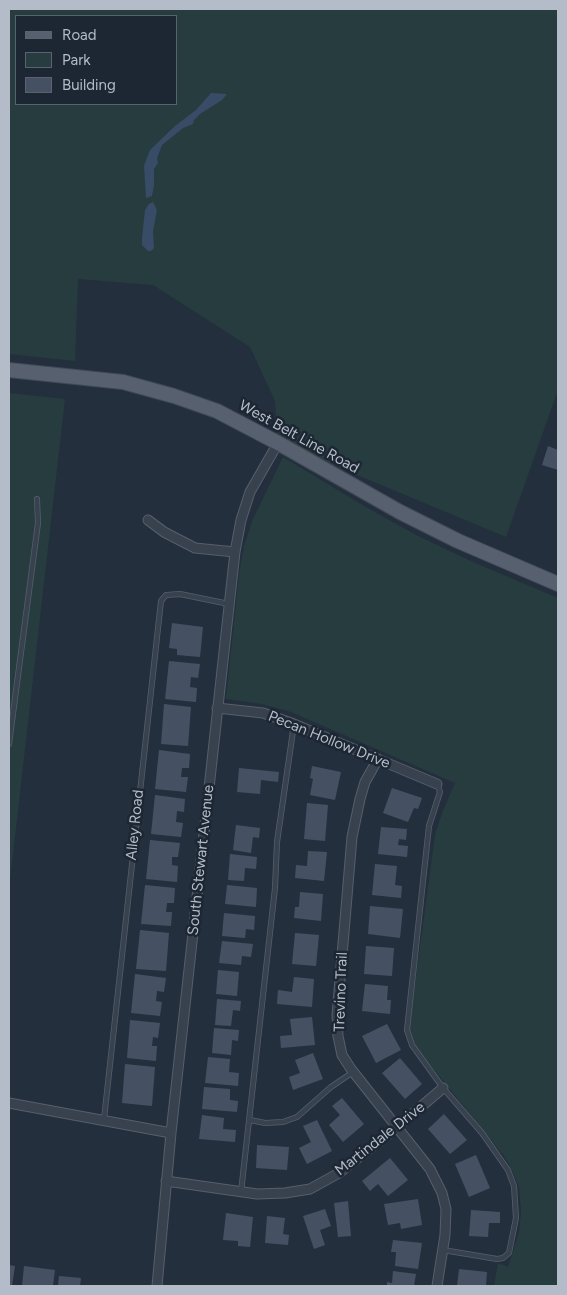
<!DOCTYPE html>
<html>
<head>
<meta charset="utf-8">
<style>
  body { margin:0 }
  #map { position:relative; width:567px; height:1295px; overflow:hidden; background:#242f3e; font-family:Figtree,sans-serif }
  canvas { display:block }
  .frame { position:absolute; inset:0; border:10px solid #b4bcc9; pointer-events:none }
  .legend { position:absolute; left:15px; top:15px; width:162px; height:90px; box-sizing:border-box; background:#1d2633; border:1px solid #59626f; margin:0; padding:6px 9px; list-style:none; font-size:15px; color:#b4bcc9 }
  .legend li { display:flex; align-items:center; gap:10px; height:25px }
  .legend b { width:25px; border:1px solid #59626f }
</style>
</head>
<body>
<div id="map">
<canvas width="567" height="1295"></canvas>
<div class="frame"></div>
<ul class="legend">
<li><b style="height:6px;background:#56606e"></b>Road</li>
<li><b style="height:14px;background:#263c3f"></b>Park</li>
<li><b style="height:14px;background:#455162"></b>Building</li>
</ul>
</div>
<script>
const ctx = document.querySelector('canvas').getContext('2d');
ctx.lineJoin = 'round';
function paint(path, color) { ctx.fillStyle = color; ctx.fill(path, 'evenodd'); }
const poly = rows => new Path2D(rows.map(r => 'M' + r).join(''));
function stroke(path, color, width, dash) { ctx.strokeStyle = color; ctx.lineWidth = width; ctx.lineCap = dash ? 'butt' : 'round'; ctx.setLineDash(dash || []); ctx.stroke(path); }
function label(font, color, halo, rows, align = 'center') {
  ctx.font = font + ' Figtree,sans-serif'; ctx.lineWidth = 5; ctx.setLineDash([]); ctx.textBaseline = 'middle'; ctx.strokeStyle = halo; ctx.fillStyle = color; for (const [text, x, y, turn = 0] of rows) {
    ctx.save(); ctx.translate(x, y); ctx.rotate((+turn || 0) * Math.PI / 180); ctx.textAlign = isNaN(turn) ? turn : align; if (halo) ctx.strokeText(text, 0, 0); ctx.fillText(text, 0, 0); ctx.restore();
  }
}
const green = poly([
  [9,9,558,9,558,390,506,537,278,442,275,401,250,347,153,285,78,279,75,361,9,354],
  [16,16,176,16,176,104,16,104],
  [9,393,65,399,9,889],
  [283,457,364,506,418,536,473,562,558,598,558,1286,494,1286,498,1263,508,1267,519,1233,521,1210,519,1187,510,1166,504,1156,414,1045,409,1028,435,835,442,813,455,783,291,712,262,704,226,699,239,574,244,546,253,519]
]);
const water = poly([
  [211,93,227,94,222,100,200,114,194,120,193,124,183,128,162,145,157,158,158,163,154,169,154,185,152,196,146,198,144,166,150,150,175,126,196,110],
  [153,202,157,210,153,231,154,248,151,251,148,251,142,245,142,238,145,210,149,204]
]);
const building = poly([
  [548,446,558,450,558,470,542,465],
  [172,623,203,627,200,657,177,655,177,649,169,648],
  [169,661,200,664,198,678,191,677,190,687,197,688,196,702,165,699],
  [164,704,191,707,188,746,161,744],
  [159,750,190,754,189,768,182,768,181,777,188,777,186,792,155,789],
  [312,766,341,772,335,800,310,795,313,779,310,778],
  [239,768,279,772,278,782,261,780,260,794,237,792],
  [392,788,422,798,418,809,414,808,408,822,383,813],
  [155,795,185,799,184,812,177,811,176,822,183,823,181,837,151,834],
  [307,803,328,805,325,841,304,839],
  [236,825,260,828,259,838,253,837,251,853,233,850],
  [381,827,407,829,406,840,399,839,398,845,408,846,407,857,378,854],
  [150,840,180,843,178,857,172,857,172,865,178,866,177,882,146,879],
  [308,851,327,852,324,881,295,878,296,865,307,866],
  [230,854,257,857,256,869,245,868,244,881,228,880],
  [375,864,397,866,395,885,402,886,401,898,372,895],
  [145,885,175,888,174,903,167,903,166,912,172,912,171,926,141,924],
  [227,885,257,888,256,907,225,904],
  [300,892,323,894,321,921,294,918,295,907,299,907],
  [370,906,403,909,400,938,368,934],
  [224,913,255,916,254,930,246,929,245,938,222,936],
  [140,930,169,933,166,971,136,969],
  [295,933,319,935,316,966,292,964],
  [222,941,253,944,251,957,242,956,241,965,219,963],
  [366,946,394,948,392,976,364,974],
  [218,970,239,972,237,996,216,994],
  [135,974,166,978,164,992,157,991,156,1001,162,1002,160,1016,131,1013],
  [294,977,314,979,312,1007,277,1004,278,990,292,992],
  [365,984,388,986,387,1000,391,1000,390,1014,362,1011],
  [217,999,241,1001,240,1011,233,1010,231,1026,215,1025],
  [312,1017,315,1045,281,1048,280,1036,292,1035,290,1019],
  [130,1020,160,1023,158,1038,153,1037,152,1046,157,1046,156,1061,127,1058],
  [387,1024,401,1050,376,1063,362,1036],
  [214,1028,239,1030,238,1041,232,1040,231,1055,212,1053],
  [313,1053,323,1079,293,1090,289,1077,300,1073,295,1060],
  [208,1057,230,1059,229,1072,239,1073,238,1086,205,1083],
  [400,1058,422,1084,405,1099,382,1073],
  [125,1064,155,1067,152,1106,122,1103],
  [204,1087,230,1089,230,1100,238,1101,237,1112,202,1109],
  [342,1098,364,1124,343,1142,329,1125,340,1115,332,1106],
  [444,1114,467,1140,450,1154,428,1129],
  [202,1115,224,1118,223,1129,236,1130,235,1142,199,1139],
  [317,1120,332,1151,307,1164,299,1148,311,1142,303,1126],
  [257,1145,289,1147,287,1170,256,1168],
  [476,1155,490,1188,469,1197,455,1164],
  [390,1158,408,1180,388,1196,378,1184,370,1191,362,1181],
  [418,1199,422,1225,401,1229,400,1223,388,1225,384,1204],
  [348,1201,351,1236,338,1237,334,1203],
  [325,1209,331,1226,320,1230,325,1245,314,1249,303,1216],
  [471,1210,500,1212,500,1223,489,1223,488,1237,469,1236],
  [226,1213,253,1217,250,1247,238,1246,238,1241,223,1240],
  [267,1216,285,1218,283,1234,289,1235,288,1245,265,1243],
  [393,1240,422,1243,418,1269,395,1266,396,1252,391,1252],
  [9,1265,15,1266,12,1286,9,1286],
  [24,1266,55,1270,53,1286,22,1286],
  [459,1269,487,1272,486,1286,457,1286],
  [393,1271,416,1274,414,1286,387,1286,387,1282,392,1283],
  [59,1276,81,1278,80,1286,58,1286]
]);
const lane = poly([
  [9,744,38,523,37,499],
  [437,784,440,792,429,826,407,1030,412,1045,443,1088,482,1133,508,1170,514,1186,516,1218,509,1253,503,1258,497,1259,443,1250],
  [104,1119,161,601,166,595,180,594,229,604],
  [250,1120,265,1123,283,1122,297,1117,331,1087,353,1072],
  [241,1192,275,888,277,842,294,724]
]);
const street = poly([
  [148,520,164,532,195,548,235,552],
  [217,708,263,713,294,724,437,784],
  [378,759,365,782,360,799,352,837,337,1015,338,1036,342,1055,351,1069,430,1169,442,1193,446,1209,445,1235,437,1286],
  [9,1103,171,1133],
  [166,1181,257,1194,285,1193,310,1189,339,1173,397,1127,443,1088],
  [157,1286,171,1133,235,552,241,520,250,492,278,443]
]);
const primary = poly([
  [9,370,123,382,174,396,217,411,278,443,400,512,458,541,558,584]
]);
const streetNames = [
  ["West Belt Line Road",299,437,29],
  ["Pecan Hollow Drive",329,740,22],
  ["Alley Road",135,825,-84],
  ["South Stewart Avenue",201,860,-84],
  ["Trevino Trail",341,992,-88],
  ["Martindale Drive",380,1139,-38]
];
paint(green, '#263c3f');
paint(water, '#394c67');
paint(building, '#455162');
stroke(lane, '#565f6c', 6);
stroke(street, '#565f6c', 11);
stroke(primary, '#414a57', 16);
stroke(lane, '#38414e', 4.5);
stroke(street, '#38414e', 9);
stroke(primary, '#56606e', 14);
label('15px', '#b4bcc9', '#1d2633', streetNames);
</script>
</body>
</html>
